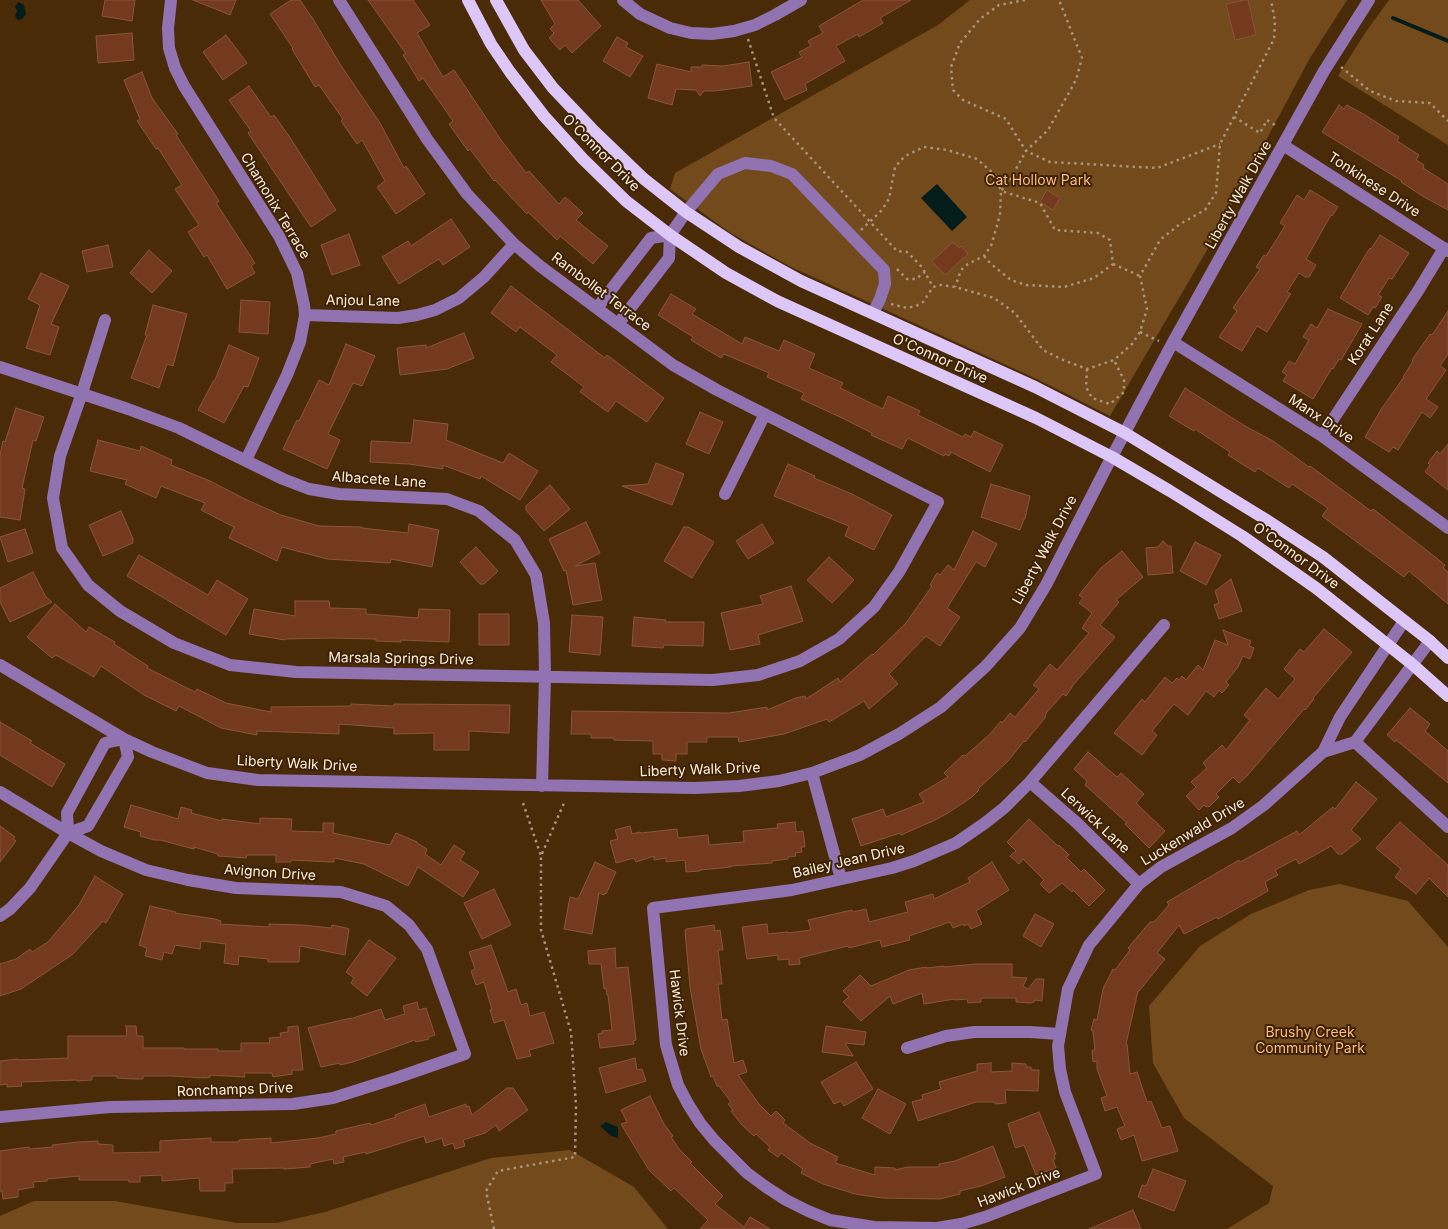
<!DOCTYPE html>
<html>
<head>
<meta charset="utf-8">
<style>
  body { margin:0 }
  canvas { display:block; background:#492b08 }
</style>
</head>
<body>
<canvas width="1448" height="1229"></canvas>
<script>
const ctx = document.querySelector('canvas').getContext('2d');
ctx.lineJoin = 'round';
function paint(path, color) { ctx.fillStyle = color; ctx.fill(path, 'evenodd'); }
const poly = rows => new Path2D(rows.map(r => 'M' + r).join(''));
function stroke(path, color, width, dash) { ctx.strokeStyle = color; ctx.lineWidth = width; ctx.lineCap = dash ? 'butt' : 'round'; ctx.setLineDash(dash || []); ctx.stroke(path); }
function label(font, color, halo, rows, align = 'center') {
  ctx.font = font + ' Inter,sans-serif'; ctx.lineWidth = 4; ctx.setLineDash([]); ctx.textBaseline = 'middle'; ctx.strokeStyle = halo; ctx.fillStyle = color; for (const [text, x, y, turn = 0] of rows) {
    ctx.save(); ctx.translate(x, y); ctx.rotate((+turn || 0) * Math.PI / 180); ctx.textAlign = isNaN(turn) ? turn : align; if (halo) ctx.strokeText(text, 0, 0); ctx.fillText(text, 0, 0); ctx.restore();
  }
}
const green = poly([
  [970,0,1347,0,1310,58,1210,245,1110,416,1039,380,789,266,729,232,670,189,675,173,938,25],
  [1389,0,1448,0,1448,145,1338,76,1365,33],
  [1340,884,1408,901,1448,947,1448,1229,1227,1229,1269,1203,1273,1186,1184,1118,1153,1063,1149,1006,1200,946,1251,914,1309,890],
  [570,1150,634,1187,668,1229,0,1229,0,1216,34,1201,115,1201,237,1223,277,1223,325,1212,491,1158]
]);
const water = poly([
  [19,2,24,5,26,14,22,19,18,20,15,16,17,11,15,6],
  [937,184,967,217,952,231,921,198],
  [606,1122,618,1127,618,1138,611,1136,600,1126]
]);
const stream = poly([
  [1393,18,1448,41]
]);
const building = poly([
  [105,0,135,0,132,21,102,16,105,0],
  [193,0,236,0,230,15,193,0],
  [291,0,300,0,313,19,340,64,380,123,404,168,406,166,425,194,396,214,377,187,385,181,362,140,357,144,341,121,343,119,319,85,315,87,292,49,293,48,270,14,291,0],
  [368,0,413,0,430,25,417,33,443,77,454,70,501,140,526,173,529,171,559,204,565,197,583,213,576,220,608,246,593,264,560,236,557,240,528,212,527,214,495,180,494,181,470,149,468,151,449,124,453,121,423,78,419,81,403,55,406,54,368,0],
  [541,0,578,0,601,26,572,53,565,45,560,50,549,38,554,33,550,29,555,24,541,0],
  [863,0,911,0,880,18,883,23,859,37,858,34,836,46,845,61,805,84,807,90,785,100,771,72,802,57,799,52,811,46,808,41,823,33,819,26,863,0],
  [1244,0,1248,0,1256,35,1235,40,1226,4,1244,0],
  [132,33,134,60,98,63,96,36,132,33],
  [226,35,247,63,223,80,203,52,226,35],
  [617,37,628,43,626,47,643,56,630,77,603,61,617,37],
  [749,62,752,86,715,91,704,91,700,96,696,90,676,89,672,105,648,98,657,64,691,72,691,67,702,67,702,65,723,66,749,62],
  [142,72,152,98,178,134,176,135,219,201,216,203,255,263,251,266,255,273,227,289,207,255,204,257,188,232,199,225,175,189,182,185,158,148,156,149,137,121,140,119,124,80,142,72],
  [249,86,271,117,274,115,289,136,336,210,311,227,248,133,251,131,229,100,249,86],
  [1339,105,1344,109,1347,105,1365,115,1399,137,1397,141,1419,155,1416,160,1424,165,1423,168,1448,184,1448,210,1424,197,1401,182,1402,181,1322,132,1339,105],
  [1047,190,1060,198,1053,210,1040,202,1047,190],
  [1310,190,1338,207,1332,216,1331,215,1306,259,1316,265,1309,277,1305,277,1299,273,1287,292,1291,294,1290,295,1267,332,1257,326,1242,351,1219,337,1237,311,1233,308,1260,269,1256,267,1264,255,1266,256,1273,245,1285,226,1280,223,1297,195,1304,200,1310,190],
  [451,219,470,247,443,265,439,259,399,284,382,257,408,241,411,246,451,219],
  [349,234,360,265,332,275,321,245,349,234],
  [1380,235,1409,253,1392,279,1389,278,1378,295,1382,297,1375,308,1373,307,1368,315,1340,298,1366,254,1370,248,1371,249,1380,235],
  [953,242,959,248,961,246,968,254,945,275,932,261,953,242],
  [108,245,113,267,87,272,82,251,108,245],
  [149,250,172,271,152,293,130,273,149,250],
  [41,273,69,286,51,324,59,327,50,355,26,348,40,305,28,299,41,273],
  [511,286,605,358,607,355,664,398,647,422,616,401,608,412,580,392,584,387,551,362,557,355,520,327,516,332,491,313,511,286],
  [671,294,696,309,692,314,742,344,745,337,779,351,784,340,815,354,809,368,843,383,840,388,883,409,888,396,920,411,918,415,963,437,965,434,971,437,974,431,1003,445,990,472,951,452,949,456,945,454,944,456,908,438,902,449,871,435,872,433,840,417,801,399,804,393,767,377,769,373,724,354,721,358,691,340,693,337,658,315,671,294],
  [241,300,270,302,268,334,239,332,241,300],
  [153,305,187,314,173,366,167,364,159,388,131,378,147,335,145,335,153,305],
  [1328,309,1362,324,1341,360,1339,359,1333,369,1332,368,1313,399,1283,381,1287,375,1282,372,1289,361,1295,364,1309,340,1303,337,1311,324,1317,328,1328,309],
  [1448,311,1448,354,1440,366,1446,370,1426,399,1438,407,1430,418,1422,412,1398,450,1393,447,1389,452,1365,437,1382,408,1404,377,1403,377,1413,361,1412,360,1428,337,1430,334,1432,335,1448,311],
  [464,333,474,358,447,369,400,375,397,348,426,345,426,348,464,333],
  [346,344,375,356,362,386,353,383,328,434,340,440,327,469,283,449,297,420,299,421,319,380,329,385,346,344],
  [229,345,259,358,248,387,244,386,224,423,198,410,214,380,215,380,229,345],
  [1185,388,1245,426,1273,441,1309,467,1310,466,1371,511,1373,509,1434,556,1445,565,1443,568,1448,572,1448,604,1409,571,1404,577,1322,516,1328,508,1292,484,1289,488,1258,468,1255,472,1228,455,1230,452,1195,429,1194,431,1169,416,1185,388],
  [16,408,44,417,36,441,33,440,22,488,25,489,20,520,0,517,0,455,3,441,5,442,16,408],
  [700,412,723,422,709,454,686,444,700,412],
  [414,420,448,424,446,440,503,463,509,453,538,471,520,500,481,476,480,479,443,465,443,469,409,464,370,462,371,441,411,443,414,420],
  [98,440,140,451,141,446,172,460,171,465,210,481,247,500,281,515,319,526,362,527,362,528,408,533,409,524,439,530,432,567,391,559,390,563,327,559,282,547,277,561,229,538,234,527,201,510,205,503,161,486,156,498,125,484,127,480,90,471,98,440],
  [1448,444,1448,490,1425,472,1430,465,1428,463,1437,451,1440,454,1448,444],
  [656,463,684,474,672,505,622,486,648,484,656,463],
  [788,464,815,476,814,478,852,494,892,515,874,550,845,536,849,526,774,496,788,464],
  [991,484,1030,496,1025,519,1024,519,1020,530,981,517,991,484],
  [550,485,570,509,544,531,526,510,526,506,550,485],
  [121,511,133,539,133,543,103,556,89,525,121,511],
  [586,522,600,553,575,566,595,563,602,600,573,605,566,570,564,571,549,539,586,522],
  [762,524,774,543,748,559,736,541,762,524],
  [684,527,688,527,714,542,692,578,664,561,684,527],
  [25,529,33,553,8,562,0,537,25,529],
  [973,531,997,544,985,567,976,562,947,608,960,617,940,646,926,636,889,674,898,684,869,709,864,701,829,722,827,719,784,734,739,742,738,737,707,737,707,742,687,742,687,754,676,754,676,761,662,760,662,754,653,754,653,741,614,740,614,738,591,738,591,734,571,734,572,711,729,713,767,707,767,710,796,698,805,696,806,699,838,678,840,682,872,654,873,655,906,623,932,586,930,585,937,573,940,575,948,565,954,570,973,531],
  [1163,541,1168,546,1171,546,1173,573,1148,575,1146,548,1158,547,1163,541],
  [1195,542,1221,555,1206,585,1180,571,1195,542],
  [476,547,498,571,484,584,480,584,460,562,476,547],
  [1122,551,1143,577,1116,600,1119,602,1100,625,1115,637,1074,684,1066,696,1063,694,1046,713,1045,718,1025,742,1024,741,1008,761,978,789,979,790,972,797,948,813,933,821,901,835,900,833,861,846,852,819,883,809,886,817,924,802,919,794,948,777,944,773,963,755,965,756,990,734,1001,721,1002,723,1010,713,1015,717,1039,689,1033,685,1050,664,1057,670,1089,633,1082,628,1092,613,1079,603,1083,598,1079,595,1101,568,1122,551],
  [139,555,208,595,217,580,248,599,226,635,127,576,139,555],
  [829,557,854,580,832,603,807,580,829,557],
  [33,572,46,597,52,602,10,622,0,602,0,588,33,572],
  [1231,579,1242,611,1219,619,1214,605,1219,603,1215,591,1231,579],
  [791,586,803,621,758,635,760,644,730,650,721,613,763,604,760,596,791,586],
  [295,601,329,601,330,608,366,609,366,614,418,618,419,609,450,610,449,642,401,640,401,642,376,641,376,639,330,638,286,639,285,640,249,634,254,609,295,616,295,601],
  [55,604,86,632,89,627,115,642,114,644,148,666,147,668,195,692,197,689,226,703,271,712,271,707,351,706,351,704,394,706,394,704,510,705,509,733,469,731,469,750,434,750,434,733,394,734,394,728,339,724,339,734,257,731,257,735,221,728,179,706,176,711,144,695,101,666,94,677,56,655,52,658,27,637,55,604],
  [479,614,509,614,509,645,479,645,479,614],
  [572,615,603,617,600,655,569,652,572,615],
  [634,617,666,620,665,622,704,622,703,646,664,645,663,648,632,646,634,617],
  [1324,629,1352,652,1313,698,1314,699,1305,710,1304,709,1247,776,1239,783,1233,777,1216,794,1219,797,1209,807,1208,806,1206,807,1204,805,1199,810,1186,796,1196,787,1191,782,1207,768,1203,763,1222,745,1226,750,1250,720,1244,715,1266,688,1278,699,1295,679,1284,669,1300,649,1304,652,1324,629],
  [1223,630,1251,641,1249,646,1254,648,1250,659,1243,656,1238,667,1226,682,1229,685,1222,693,1219,690,1214,697,1206,691,1188,715,1174,704,1152,731,1157,735,1142,755,1114,733,1142,699,1145,702,1165,677,1172,683,1177,678,1179,680,1182,676,1186,680,1198,665,1203,670,1215,640,1228,645,1223,630],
  [1410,708,1430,724,1425,731,1448,751,1448,783,1396,740,1395,742,1387,735,1410,708],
  [0,722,32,741,30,743,65,764,52,787,0,755,0,722],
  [1088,752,1117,777,1121,773,1144,794,1136,803,1165,831,1149,848,1125,824,1127,823,1085,785,1087,781,1074,769,1088,752],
  [1356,782,1377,799,1351,830,1361,839,1342,854,1338,854,1331,846,1299,864,1296,859,1275,870,1278,875,1265,882,1268,891,1218,919,1217,917,1184,934,1179,925,1157,953,1165,959,1139,991,1138,991,1126,1044,1127,1044,1130,1074,1137,1072,1147,1102,1151,1101,1162,1128,1170,1126,1178,1151,1142,1161,1134,1135,1121,1140,1117,1129,1125,1126,1117,1107,1105,1111,1101,1098,1107,1096,1097,1069,1097,1061,1093,1062,1092,1050,1095,1050,1093,1031,1091,1030,1094,1019,1097,1020,1103,989,1113,969,1115,970,1130,950,1128,948,1150,922,1154,922,1169,905,1167,902,1239,860,1240,862,1297,831,1299,835,1333,807,1335,809,1356,782],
  [131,805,178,819,181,807,192,810,191,813,222,821,222,819,260,824,260,818,292,819,291,831,323,832,323,823,334,823,333,833,390,845,396,833,417,842,417,843,427,849,425,854,441,865,454,845,465,852,460,860,479,872,463,897,418,867,408,886,364,864,334,858,334,862,331,862,291,860,291,862,276,862,276,855,247,855,246,858,218,856,218,854,194,847,194,849,160,840,154,840,140,836,141,832,124,827,131,805],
  [1029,819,1058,846,1059,845,1069,855,1066,857,1081,872,1084,869,1105,890,1089,906,1073,890,1072,892,1062,883,1049,893,1040,884,1044,880,1023,859,1019,864,1010,856,1016,851,1007,842,1029,819],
  [795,822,796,832,803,831,805,847,801,847,802,852,795,853,796,856,788,857,788,859,772,861,772,863,731,866,731,867,700,870,700,871,686,872,685,860,666,862,666,858,654,860,654,856,636,862,634,858,616,863,610,841,618,839,615,830,630,826,632,834,640,832,641,833,677,829,678,838,708,835,709,845,744,842,743,831,778,828,777,824,795,822],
  [1400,822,1448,865,1448,897,1429,878,1416,894,1395,877,1401,869,1376,848,1400,822],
  [0,826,15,837,13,839,16,841,0,862,0,826],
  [595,862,616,872,606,894,605,893,604,895,599,893,592,934,564,929,570,897,578,899,595,862],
  [992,862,1009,890,976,911,982,924,971,929,968,924,964,926,963,924,953,928,950,922,909,936,910,940,882,947,880,940,849,948,848,946,799,958,800,964,789,965,789,959,778,960,778,955,747,959,742,927,767,924,768,934,788,932,788,933,811,930,808,920,852,910,853,912,866,909,869,922,908,912,905,902,933,894,934,899,970,882,968,878,992,862],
  [95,876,123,894,106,923,103,921,73,954,21,989,0,996,0,964,16,959,30,949,32,952,48,942,79,905,95,876],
  [494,889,511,925,482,939,464,903,494,889],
  [150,906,176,912,175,913,215,919,221,921,220,924,269,927,269,924,303,925,331,928,332,925,346,928,349,929,345,955,300,946,299,962,268,962,268,959,239,956,238,965,224,963,226,944,201,941,200,949,175,945,172,954,164,952,162,960,145,956,147,948,139,945,150,906],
  [1035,914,1054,924,1041,947,1023,936,1035,914],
  [714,925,715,931,720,930,723,950,718,950,722,984,718,984,722,1020,727,1019,734,1063,743,1060,747,1072,738,1075,759,1104,771,1116,776,1111,785,1120,783,1123,810,1143,838,1157,835,1163,875,1175,875,1167,895,1168,895,1170,907,1167,939,1167,939,1164,955,1161,993,1146,1005,1177,981,1186,960,1191,960,1194,940,1199,882,1198,855,1194,823,1184,801,1173,803,1169,781,1153,778,1157,768,1150,770,1147,756,1134,754,1136,741,1124,731,1111,733,1110,728,1104,731,1102,719,1086,717,1086,713,1076,711,1077,701,1049,690,987,685,931,686,929,714,925],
  [369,940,396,958,367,996,351,983,354,978,346,972,369,940],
  [491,945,508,992,516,989,521,1005,527,1003,530,1016,544,1012,554,1043,529,1050,531,1056,517,1059,504,1020,494,1023,490,1010,492,1010,484,982,476,985,471,971,475,969,469,952,491,945],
  [615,948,616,968,628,967,636,1040,633,1041,634,1044,600,1048,598,1034,602,1033,602,1031,612,1030,608,995,607,995,606,988,604,989,601,964,589,964,588,951,615,948],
  [976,964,1012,964,1012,977,1027,978,1023,986,1028,989,1036,979,1044,979,1042,1001,1034,1000,1034,1002,1030,1003,1016,1002,1016,998,981,998,981,1002,968,1003,967,999,955,1000,955,999,924,1004,922,993,893,1004,890,996,861,1021,843,1002,849,997,843,991,860,975,871,986,909,970,926,967,927,968,944,966,944,967,976,964],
  [417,1002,419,1010,426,1008,435,1035,428,1037,429,1039,416,1042,415,1040,353,1062,340,1065,340,1063,321,1067,308,1028,351,1018,350,1019,381,1009,385,1020,405,1014,403,1006,417,1002],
  [126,1026,136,1026,137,1036,143,1036,143,1048,184,1048,184,1049,218,1049,218,1051,241,1051,241,1043,270,1043,269,1038,281,1037,280,1033,288,1032,288,1027,298,1026,303,1070,292,1070,292,1074,273,1077,272,1073,244,1073,245,1077,210,1075,210,1077,205,1078,171,1076,143,1076,143,1079,133,1079,117,1078,117,1076,92,1076,92,1080,77,1081,77,1080,21,1082,22,1086,7,1087,7,1084,0,1085,0,1061,18,1059,18,1060,68,1058,68,1036,127,1036,126,1026],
  [826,1026,866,1032,864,1045,845,1043,853,1056,822,1052,826,1026],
  [635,1058,637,1070,642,1069,646,1081,606,1093,599,1068,635,1058],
  [856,1062,873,1089,844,1106,841,1101,834,1104,821,1082,856,1062],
  [991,1063,991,1072,1012,1071,1012,1063,1026,1064,1026,1067,1031,1067,1031,1070,1039,1070,1038,1091,1005,1090,1006,1103,995,1104,995,1102,976,1102,918,1121,912,1102,923,1099,922,1095,941,1089,939,1082,977,1071,977,1064,991,1063],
  [507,1088,513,1088,528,1110,499,1131,496,1125,485,1133,463,1140,465,1146,455,1149,453,1143,444,1146,442,1138,426,1143,424,1136,366,1154,366,1152,343,1157,344,1162,334,1164,333,1159,310,1164,310,1167,284,1169,284,1168,232,1169,233,1183,225,1183,225,1191,200,1191,199,1178,162,1181,162,1175,140,1176,140,1182,129,1182,129,1180,79,1180,79,1176,47,1179,47,1181,33,1182,34,1187,18,1190,18,1197,3,1199,2,1191,0,1191,0,1151,29,1147,29,1149,53,1147,52,1145,78,1142,98,1141,98,1144,113,1145,113,1153,160,1152,160,1141,211,1138,211,1142,239,1142,239,1140,271,1138,271,1143,318,1138,336,1134,336,1131,370,1123,371,1125,396,1117,395,1115,425,1104,429,1117,466,1104,466,1107,469,1106,472,1115,507,1088],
  [878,1089,906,1104,890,1134,862,1118,878,1089],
  [650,1096,664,1124,673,1136,671,1137,679,1149,692,1162,690,1163,723,1196,715,1204,744,1227,750,1217,770,1229,700,1229,708,1220,674,1188,671,1191,649,1170,621,1124,627,1122,621,1110,650,1096],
  [1039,1112,1056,1154,1054,1155,1055,1159,1053,1160,1056,1168,1036,1175,1024,1145,1016,1148,1015,1147,1008,1124,1039,1112],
  [1153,1169,1186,1181,1174,1211,1138,1197,1142,1185,1146,1186,1153,1169],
  [1133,1210,1141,1229,1089,1229,1133,1210]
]);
const path = poly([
  [1025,0,999,5,980,19,960,43,951,67,953,90,963,100,1006,119,1026,151,1050,162,1157,168,1220,144],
  [748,39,774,118,897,251,907,252,922,267,933,287],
  [1341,67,1370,91,1396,101,1430,103,1448,121],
  [1234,117,1260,133,1267,120,1275,125],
  [861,230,882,210,889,199,895,167,905,156,924,147,947,150,977,159,995,175,1001,191,1000,215,991,246,984,256,968,264,961,270,955,287],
  [984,256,991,264,1011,280,1026,285,1064,287,1094,278,1113,264,1110,240,1098,233,1055,230,1040,203,1001,191,1011,178,1026,151,1048,130,1076,80,1082,58,1059,0],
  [1113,264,1140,276],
  [897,269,907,279,916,279,925,272],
  [891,304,907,308,916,306,923,302,933,287,941,285,955,287,994,298,1015,313,1043,350,1063,360,1087,369,1114,360,1132,344,1140,332,1147,309,1140,276,1160,240,1180,224,1205,210,1216,193,1220,144,1274,39,1275,21,1271,0],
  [1140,332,1159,341],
  [1087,369,1086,387,1092,398,1110,404,1124,392,1124,380,1114,360],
  [523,803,541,856],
  [494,1229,486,1191,498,1171,575,1157,576,1106,571,1032,541,930,541,856,564,803]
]);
const minor = poly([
  [171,0,168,28,169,48,175,68,184,86,279,236,297,273,304,305,305,315,300,342,287,375,246,460],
  [623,0,640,14,670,28,691,33,712,34,734,31,755,25,775,15,801,0],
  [1283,145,1448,251],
  [670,235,686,212,718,174,745,163,771,166,792,174,884,270,885,284,880,299,873,313],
  [597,308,651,238,670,235],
  [305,315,398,318,417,315,435,310,459,298,484,277,514,244],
  [105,320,82,393,60,456,53,498,62,548,88,585,120,611,174,643,230,665,296,672,713,680,758,675,800,661,839,639,874,607,899,572,938,502,717,390,673,365,540,266,514,244,467,194,427,139,339,0],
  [618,324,669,258,670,235],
  [1173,342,1322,436,1448,528],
  [0,367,128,409,179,428,283,479,309,489,339,494,447,499,479,511,515,540,536,575,544,623,545,676,542,786],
  [1322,436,1418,291,1444,248],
  [725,494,765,414],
  [1164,625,1030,782,1004,808,985,823,956,843,914,861,892,868,792,890,653,908,666,1045,678,1085,688,1104,700,1123,714,1140,747,1173,766,1187,786,1200,808,1211,830,1220,874,1227,937,1228,961,1224,985,1217,1096,1174,1065,1092,1060,1069,1058,1046,1068,989,1089,945,1139,884,1161,867,1232,828,1264,805,1323,752,1340,717,1404,621],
  [0,665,124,739,152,752,207,773,258,780,695,788,739,786,779,781,812,773,860,755,899,734,941,707,986,666,1020,628,1046,585,1106,468,1173,342,1324,71,1369,0],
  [1355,742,1448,827],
  [1323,752,1355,742,1430,641],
  [812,773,841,879],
  [1030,782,1077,823,1139,884],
  [0,792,68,833,101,851,146,870,188,880,236,888,341,892,386,906,409,925,427,949,465,1054,396,1078,333,1098,293,1104,110,1107,0,1117],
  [0,916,10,909,30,888,68,833,88,826,128,757,124,739,105,743,67,813,68,833],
  [907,1048,946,1036,974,1032,1030,1032,1059,1034]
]);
const major = poly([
  [468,0,491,44,510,72,544,116,583,159,626,201,670,235,726,273,777,301,1036,418,1112,457,1170,491,1242,536,1316,588,1412,664,1448,696],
  [496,0,524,50,553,88,592,129,644,179,686,212,739,247,801,281,1035,387,1125,433,1265,519,1323,557,1430,641,1448,658]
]);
const streetNames = [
  ["O'Connor Drive",601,153,45],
  ["Tonkinese Drive",1374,185,33],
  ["Liberty Walk Drive",1239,195,-61],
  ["Chamonix Terrace",275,206,59],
  ["Rambollet Terrace",601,292,37],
  ["Anjou Lane",363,301,1],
  ["Korat Lane",1371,334,-57],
  ["O'Connor Drive",940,359,24],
  ["Manx Drive",1321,419,34],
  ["Albacete Lane",379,480,4],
  ["Liberty Walk Drive",1045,550,-62],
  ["O'Connor Drive",1296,556,36],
  ["Marsala Springs Drive",401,659,1],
  ["Liberty Walk Drive",297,764,3],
  ["Liberty Walk Drive",700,770,-2],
  ["Lerwick Lane",1095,821,43],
  ["Luckenwald Drive",1193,832,-31],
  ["Bailey Jean Drive",849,861,-13],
  ["Avignon Drive",270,873,4],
  ["Hawick Drive",679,1013,83],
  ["Ronchamps Drive",235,1090,-2],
  ["Hawick Drive",1019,1188,-21]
];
const parkNames = [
  ["Cat Hollow Park",1038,181],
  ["Brushy Creek",1310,1033],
  ["Community Park",1310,1049]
];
paint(green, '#724a1c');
paint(water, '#051d1a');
stroke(stream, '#051d1a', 4);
paint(building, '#733a1d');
stroke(building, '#8a553c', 1);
stroke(path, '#a9937b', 2.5, [2.5, 4]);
stroke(minor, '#9073b0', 12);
stroke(major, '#ddc6f8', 12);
label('14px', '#fdeee0', '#3e2100', streetNames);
label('14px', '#fcbd7d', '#3e2100', parkNames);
</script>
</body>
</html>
